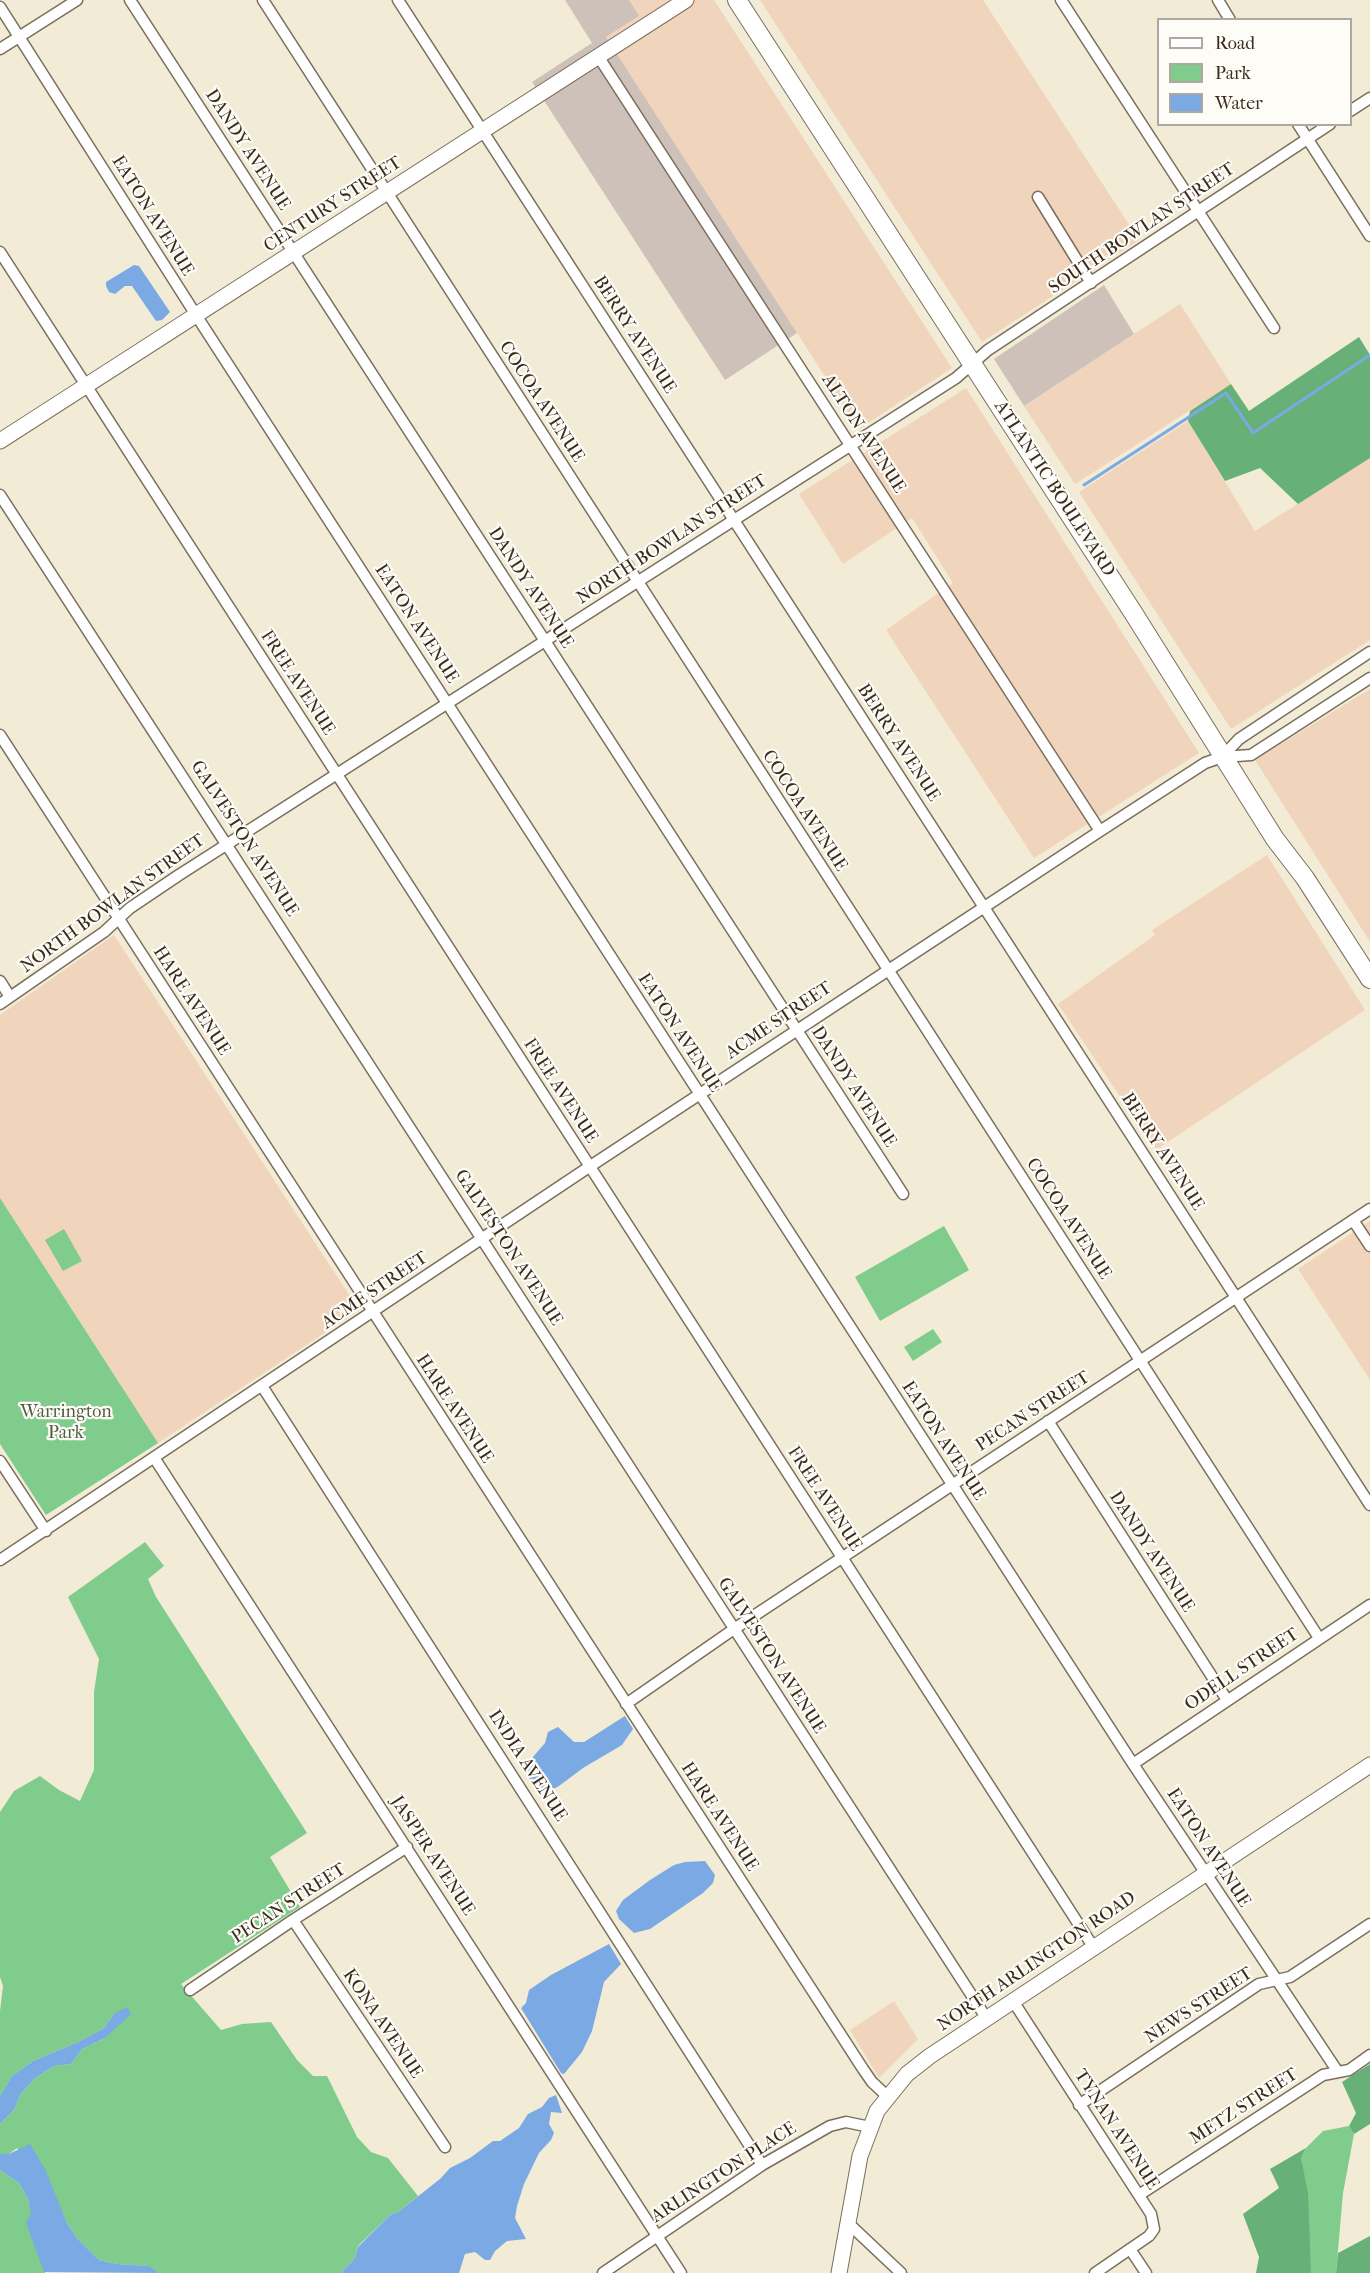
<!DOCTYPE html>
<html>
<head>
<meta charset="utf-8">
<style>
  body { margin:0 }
  #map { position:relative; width:1370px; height:2273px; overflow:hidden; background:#f2ebd5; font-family:"IM FELL French Canon",serif }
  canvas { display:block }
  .legend { position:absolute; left:1157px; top:18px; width:195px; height:108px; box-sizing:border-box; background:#fdfcf7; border:2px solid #afa8a0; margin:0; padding:8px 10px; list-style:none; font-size:18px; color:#3b2a1e }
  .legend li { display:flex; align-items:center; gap:12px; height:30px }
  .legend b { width:30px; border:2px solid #afa8a0 }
</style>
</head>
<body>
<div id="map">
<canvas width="1370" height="2273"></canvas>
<ul class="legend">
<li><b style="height:8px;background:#fff"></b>Road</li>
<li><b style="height:16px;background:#7fcc8c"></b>Park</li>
<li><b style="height:16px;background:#7aa9e4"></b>Water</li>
</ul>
</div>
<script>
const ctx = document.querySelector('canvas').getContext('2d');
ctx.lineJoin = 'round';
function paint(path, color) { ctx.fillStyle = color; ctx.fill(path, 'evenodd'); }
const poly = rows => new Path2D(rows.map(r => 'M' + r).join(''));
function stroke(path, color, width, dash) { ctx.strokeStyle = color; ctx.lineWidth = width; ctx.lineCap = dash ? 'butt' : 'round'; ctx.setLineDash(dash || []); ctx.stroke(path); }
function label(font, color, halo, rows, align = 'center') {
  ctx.font = font + ' "IM FELL French Canon",serif'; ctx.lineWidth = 4.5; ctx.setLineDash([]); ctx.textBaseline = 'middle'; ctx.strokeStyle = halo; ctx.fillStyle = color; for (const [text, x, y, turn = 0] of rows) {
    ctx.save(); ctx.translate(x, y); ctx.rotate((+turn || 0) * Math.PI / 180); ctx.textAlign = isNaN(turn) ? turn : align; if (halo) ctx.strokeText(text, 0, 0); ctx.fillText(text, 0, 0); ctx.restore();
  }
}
const built = poly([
  [629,0,714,0,952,368,859,429,606,37,638,16],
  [760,0,983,0,1139,240,982,342],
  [1180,304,1231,384,1075,484,1024,406],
  [966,388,1199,753,1034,858,886,630,953,583,912,518,843,564,799,494],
  [1188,421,1255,531,1370,458,1370,640,1231,729,1079,492],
  [1370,689,1370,942,1255,760],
  [1267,855,1365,1010,1156,1150,1058,1004,1155,935,1152,930],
  [114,935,359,1310,158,1443,0,1198,0,1015],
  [1370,1221,1370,1380,1298,1269],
  [894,2001,918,2039,879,2078,850,2030]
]);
const industrial = poly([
  [565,0,629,0,639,16,606,37,797,333,725,380,532,82,592,43],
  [1104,285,1134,334,1024,406,994,359]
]);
const green = poly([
  [0,1198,158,1443,46,1515,0,1444],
  [944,1226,969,1270,880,1321,855,1277],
  [64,1229,82,1261,63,1271,45,1240],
  [933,1329,942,1342,913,1361,904,1347],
  [145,1542,164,1566,148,1579,156,1597,307,1833,270,1857,300,1907,181,1984,221,2030,242,2024,271,2022,297,2060,313,2076,327,2076,357,2137,371,2152,388,2158,418,2196,398,2212,390,2215,358,2246,354,2259,341,2273,159,2273,148,2266,117,2264,99,2260,76,2237,67,2223,58,2203,17,2148,9,2154,0,2154,0,2124,14,2110,20,2095,35,2078,54,2066,71,2064,82,2049,105,2038,114,2014,104,2028,78,2042,33,2061,12,2076,0,2096,0,2011,3,1986,0,1977,0,1812,14,1791,40,1776,59,1790,80,1801,94,1770,94,1692,99,1659,68,1597],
  [1349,2126,1354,2134,1343,2193,1336,2273,1311,2273,1301,2158,1306,2148,1323,2131],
  [0,2170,19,2183,28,2199,45,2273,0,2273]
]);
const forest = poly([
  [1359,337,1370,355,1370,458,1298,504,1260,468,1225,481,1188,421,1190,411,1231,384,1249,411],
  [1370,2064,1370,2124,1354,2134,1349,2126,1356,2113,1342,2082],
  [1306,2148,1301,2158,1308,2193,1311,2273,1256,2273,1259,2257,1243,2214,1279,2188,1270,2169],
  [1370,2236,1370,2273,1336,2273,1338,2253]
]);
const water = poly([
  [134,265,139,266,170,312,162,320,156,321,132,286,125,286,115,294,109,292,106,286,106,282],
  [625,1716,633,1729,622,1745,583,1768,559,1786,547,1792,540,1793,533,1784,526,1772,526,1765,545,1743,548,1732,558,1727,574,1742,584,1742],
  [705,1861,715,1875,713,1883,703,1893,650,1929,634,1933,619,1919,616,1911,623,1900,650,1880,674,1865,685,1862],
  [609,1944,621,1964,604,1982,592,2031,582,2052,564,2074,561,2073,521,2008,526,2003,529,1990,551,1975],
  [127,2007,131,2014,105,2038,82,2049,71,2064,54,2066,35,2078,20,2095,14,2110,0,2124,0,2096,12,2076,33,2061,78,2042,104,2028,114,2014],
  [556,2095,562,2113,551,2112,549,2124,554,2133,551,2140,539,2153,524,2184,517,2206,515,2218,526,2239,507,2241,495,2251,490,2260,485,2260,475,2252,465,2254,459,2273,341,2273,354,2259,358,2247,390,2215,398,2212,440,2179,450,2168,470,2158,493,2141,500,2141,519,2128,528,2114,542,2107,549,2098],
  [30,2144,45,2169,67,2223,76,2237,99,2260,117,2264,149,2266,159,2273,44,2272,26,2223,31,2214,28,2199,19,2183,0,2170,0,2154,9,2154]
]);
const stream = poly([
  [1084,485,1226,393,1253,433,1370,355]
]);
const street = poly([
  [130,0,903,1194],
  [263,0,1319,1638],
  [398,0,1370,1505],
  [1061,0,1274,328],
  [1218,0,1230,20],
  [0,7,196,315,1133,1764,1338,2072],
  [0,49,77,0],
  [598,56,1100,831],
  [1350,111,1370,98],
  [1298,124,1370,236],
  [1038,197,1091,283],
  [0,252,1094,1948],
  [0,495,987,2019],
  [0,735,863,2069,872,2082,887,2096],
  [1222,757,1239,739,1370,652],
  [0,981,10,997],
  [0,1004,104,932,130,908,179,875,956,378,988,350,1330,124],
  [1353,1220,1370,1246],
  [262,1386,762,2165],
  [1048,1421,1227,1700],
  [155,1459,681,2273],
  [0,1461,46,1531],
  [0,1560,589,1167,1100,831,1205,763,1222,757,1251,755,1370,678],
  [626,1704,734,1629,1370,1209],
  [1133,1764,1370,1605],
  [293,1920,445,2147],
  [190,1990,293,1920,407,1847],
  [1013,2001,1151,2214,1154,2229,1149,2236,1095,2273],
  [1079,2105,1259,1984,1290,1977,1370,1924],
  [1139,2195,1323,2075,1349,2070,1370,2055],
  [848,2223,901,2273],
  [1130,2249,1146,2273],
  [603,2273,762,2165,830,2126,846,2122,870,2127]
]);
const secondary = poly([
  [0,441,686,0],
  [839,2273,860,2156,877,2111,907,2074,930,2056,1370,1765]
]);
const primary = poly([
  [737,0,1134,614,1275,839,1305,878,1370,979]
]);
const streetNames = [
  ["DANDY AVENUE",247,150,57],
  ["CENTURY STREET",333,205,-33],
  ["EATON AVENUE",152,216,58],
  ["SOUTH BOWLAN STREET",1142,229,-34],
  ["BERRY AVENUE",634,335,57],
  ["COCOA AVENUE",541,402,57],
  ["ALTON AVENUE",863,434,57],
  ["ATLANTIC BOULEVARD",1054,489,57],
  ["NORTH BOWLAN STREET",672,540,-33],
  ["DANDY AVENUE",530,588,57],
  ["EATON AVENUE",416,624,57],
  ["FREE AVENUE",297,683,57],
  ["BERRY AVENUE",898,743,57],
  ["COCOA AVENUE",804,811,57],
  ["GALVESTON AVENUE",244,839,57],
  ["NORTH BOWLAN STREET",113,904,-36],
  ["HARE AVENUE",191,1001,57],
  ["ACME STREET",779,1021,-34],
  ["EATON AVENUE",679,1033,57],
  ["DANDY AVENUE",853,1087,57],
  ["FREE AVENUE",560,1091,57],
  ["BERRY AVENUE",1162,1152,57],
  ["COCOA AVENUE",1068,1219,57],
  ["GALVESTON AVENUE",508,1248,57],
  ["ACME STREET",375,1291,-34],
  ["HARE AVENUE",454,1409,57],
  ["PECAN STREET",1033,1412,-33],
  ["EATON AVENUE",943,1441,57],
  ["FREE AVENUE",824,1499,57],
  ["DANDY AVENUE",1151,1552,57],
  ["GALVESTON AVENUE",771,1656,57],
  ["ODELL STREET",1242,1670,-34],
  ["INDIA AVENUE",527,1766,57],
  ["HARE AVENUE",719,1817,57],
  ["EATON AVENUE",1208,1848,57],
  ["JASPER AVENUE",432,1856,57],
  ["PECAN STREET",289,1904,-33],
  ["NORTH ARLINGTON ROAD",1037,1962,-34],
  ["NEWS STREET",1199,2006,-33],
  ["KONA AVENUE",382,2024,56],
  ["METZ STREET",1244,2107,-33],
  ["TYNAN AVENUE",1116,2130,57],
  ["ARLINGTON PLACE",724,2173,-33]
];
const parkNames = [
  ["Warrington",66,1413],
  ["Park",66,1434]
];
paint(built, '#f0d5bc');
paint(industrial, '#cec1b9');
paint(green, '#7fcc8c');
paint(forest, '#67b078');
paint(water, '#7aa9e4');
stroke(stream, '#7aa9e4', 3);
stroke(street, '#7b6e5e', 13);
stroke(secondary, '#7b6e5e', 17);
stroke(primary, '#7b6e5e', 20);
stroke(street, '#fff', 10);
stroke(secondary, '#fff', 15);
stroke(primary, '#fff', 18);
label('18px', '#3b2a1e', '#fdfcf7', streetNames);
label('18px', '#4f5b3f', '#fdfcf7', parkNames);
</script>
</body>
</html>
